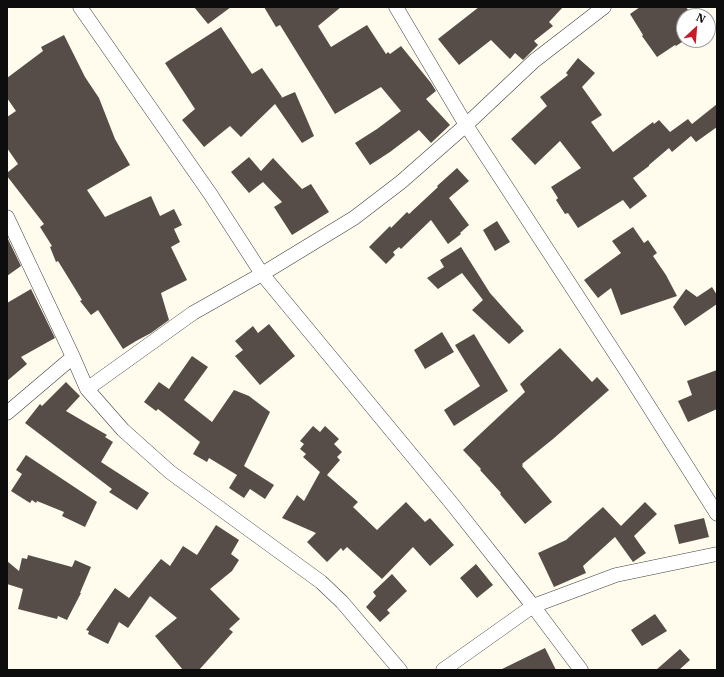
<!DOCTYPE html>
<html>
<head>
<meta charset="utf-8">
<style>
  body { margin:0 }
  #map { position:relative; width:724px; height:677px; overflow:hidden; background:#fffbed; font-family:"IBM Plex Serif",serif }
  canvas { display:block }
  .frame { position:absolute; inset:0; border:8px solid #0d0d0d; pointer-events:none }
  .north { position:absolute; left:676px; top:8px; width:40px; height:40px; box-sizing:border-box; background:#fff; border:1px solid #9e9e9e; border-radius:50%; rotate:26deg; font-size:11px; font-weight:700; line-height:16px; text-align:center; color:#0d0d0d }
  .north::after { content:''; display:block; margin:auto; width:14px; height:18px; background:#c81a27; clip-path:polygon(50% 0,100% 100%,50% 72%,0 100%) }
</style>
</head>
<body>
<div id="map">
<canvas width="724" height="677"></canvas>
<div class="frame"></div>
<div class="north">N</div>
</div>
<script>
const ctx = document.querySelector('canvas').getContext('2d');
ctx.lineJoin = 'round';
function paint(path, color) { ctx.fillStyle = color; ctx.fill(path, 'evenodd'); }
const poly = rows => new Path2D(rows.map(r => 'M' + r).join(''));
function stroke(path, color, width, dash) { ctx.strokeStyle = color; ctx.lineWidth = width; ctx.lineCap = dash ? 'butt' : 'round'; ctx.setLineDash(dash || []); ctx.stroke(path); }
const building = poly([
  [194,7,231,7,208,24],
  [264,7,341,7,318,26,331,47,367,25,386,54,388,52,390,54,401,46,431,83,436,91,426,99,450,125,431,143,419,130,390,152,370,165,355,143,377,129,401,111,381,87,335,114,280,25,276,27],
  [479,7,563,7,549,22,553,26,534,41,538,45,523,60,515,53,510,59,491,40,459,65,438,39],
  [640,7,686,7,692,16,684,16,684,40,685,40,676,46,675,45,657,57,642,36,643,35,630,14],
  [221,27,252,74,262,68,282,97,281,98,295,92,314,136,302,143,275,104,241,137,230,126,204,147,182,120,195,109,165,63],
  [64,35,85,77,99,98,115,139,130,165,87,190,105,217,151,196,160,216,174,209,182,225,174,229,180,242,171,247,187,280,161,293,169,320,151,333,136,341,123,349,98,310,91,315,80,301,82,300,58,261,56,262,50,247,52,246,40,227,44,224,7,176,7,173,18,164,7,148,7,117,16,111,7,98,7,78,43,51,41,47],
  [578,58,595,73,582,87,602,115,591,122,613,152,653,122,654,124,659,120,670,132,688,119,692,124,717,104,717,127,696,142,691,136,672,152,669,148,649,165,649,166,633,178,647,196,630,209,623,200,578,228,568,213,565,214,556,200,558,198,551,187,581,168,560,141,535,165,511,139,547,106,540,97,568,75,566,73],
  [249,157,261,171,273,158,302,189,311,184,329,212,292,235,274,207,282,202,263,182,249,193,231,172],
  [457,168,469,181,449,198,469,225,460,233,461,234,448,244,431,220,401,249,399,247,393,252,395,255,386,264,369,247,390,226,391,228,407,212,409,214,438,187,437,186],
  [497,221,510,242,495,251,483,230],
  [633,227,644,243,648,240,657,253,653,256,666,275,677,296,621,315,611,288,598,298,584,280,621,253,612,241],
  [7,237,21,266,7,276],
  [461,247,490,293,515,321,521,327,521,328,524,331,509,344,472,310,483,300,462,273,438,289,427,278,444,267,440,260],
  [712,287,717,295,717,304,685,326,673,307,686,289,697,297],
  [31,289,55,338,21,357,27,364,7,381,7,303],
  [269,324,295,356,260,385,235,356,243,350,235,341,253,326,258,333],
  [442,332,454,352,425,369,414,350],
  [474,334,508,391,454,426,444,410,480,386,455,345],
  [560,348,592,382,597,377,609,390,553,439,522,464,523,465,522,466,552,502,525,524,500,494,501,493,480,470,481,469,463,450,525,392,520,384],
  [192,356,208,367,184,400,212,422,234,390,249,396,270,412,244,466,274,485,265,499,250,489,244,498,229,488,237,475,209,458,207,462,193,454,200,442,158,409,156,411,144,402,159,382,169,389],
  [717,370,717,409,688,422,678,401,692,395,687,381],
  [66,382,80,396,66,411,107,435,105,437,113,442,101,462,149,493,137,510,109,492,112,489,25,423,40,404,42,406],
  [313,426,320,432,325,426,339,439,334,444,342,452,337,457,340,460,327,475,358,502,353,507,377,530,406,502,425,522,430,518,454,545,430,566,413,547,382,579,347,547,343,551,341,548,327,562,307,542,316,533,282,518,297,495,304,501,320,472,303,457,306,454,300,449,304,444,300,441],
  [26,455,97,502,85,527,62,516,64,512,37,501,36,503,32,500,30,503,11,491,22,474,16,470],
  [645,502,657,514,634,536,646,553,633,562,615,537,583,566,586,573,554,587,538,553,566,540,603,507,621,526],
  [704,518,709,537,679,544,674,525],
  [216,525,239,540,231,554,239,560,232,571,210,589,240,619,229,629,233,632,199,670,183,670,155,636,177,618,150,596,128,628,119,622,108,644,88,634,89,631,86,630,115,588,129,598,161,559,170,566,183,546,197,555],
  [28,555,72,567,75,560,91,567,80,593,81,593,67,620,58,616,57,619,18,609,23,589,7,584,7,561,19,571,22,558,27,559],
  [476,564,493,585,477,598,460,578],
  [392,574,407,591,387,610,390,613,380,622,366,607,376,596,373,592],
  [655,614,667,631,642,646,631,630],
  [545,648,556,670,500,670],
  [680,649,690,660,679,670,656,670]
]);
const street = poly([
  [80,7,211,195,262,274,453,505,533,606,581,670],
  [396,7,466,125,629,375,717,514],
  [7,217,73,357,87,389,123,430,170,472,321,582,342,602,400,670],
  [87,389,193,313,262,274,354,218,401,182,466,125,534,61,604,7],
  [7,413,73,357],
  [443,670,533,606,616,575,717,554]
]);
paint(building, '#574d48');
stroke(street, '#404040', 15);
stroke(street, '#fff', 14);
</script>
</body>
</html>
